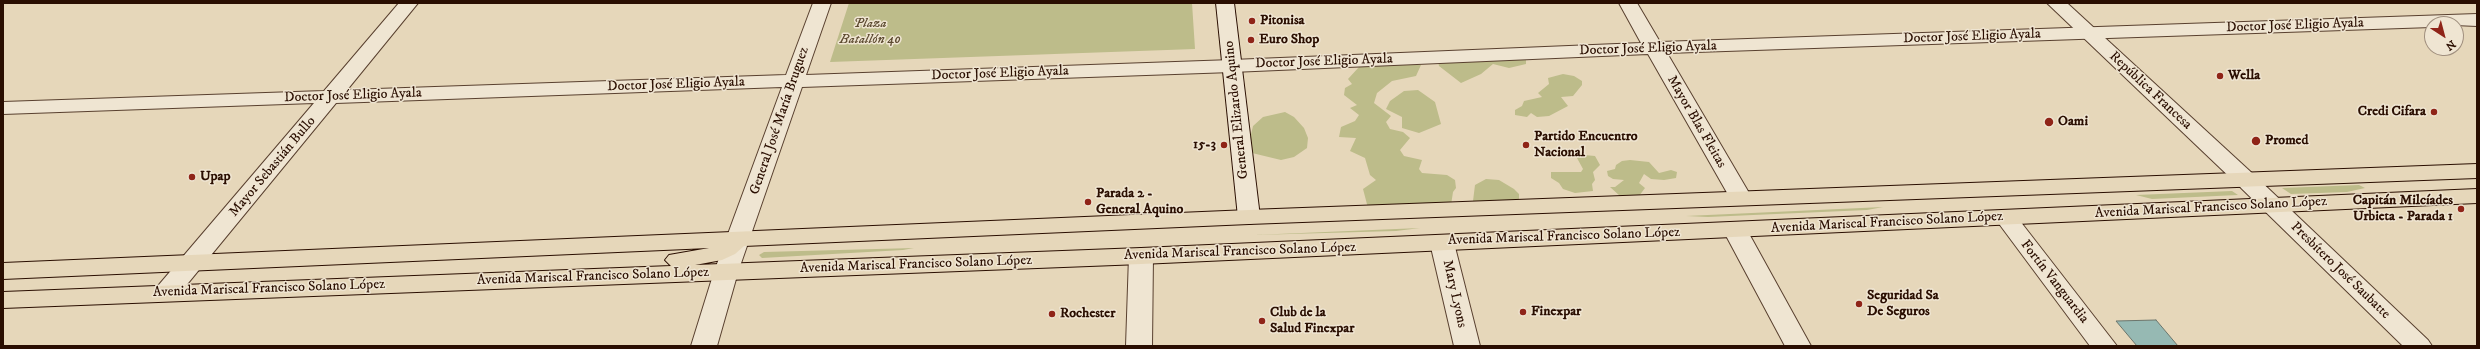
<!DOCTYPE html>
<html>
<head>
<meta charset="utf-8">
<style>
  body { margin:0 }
  #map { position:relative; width:2480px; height:349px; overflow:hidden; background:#e6d7ba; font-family:"IM FELL DW Pica",serif }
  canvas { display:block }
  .frame { position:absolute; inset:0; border:4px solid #2a0e01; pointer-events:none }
  .north { position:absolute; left:2424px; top:16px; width:40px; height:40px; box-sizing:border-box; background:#efe5d2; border:1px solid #a08f7e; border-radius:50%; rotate:144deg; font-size:11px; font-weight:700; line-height:16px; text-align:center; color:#2a0e01 }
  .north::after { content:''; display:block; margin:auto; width:14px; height:18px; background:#8f2418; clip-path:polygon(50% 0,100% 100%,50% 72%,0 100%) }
</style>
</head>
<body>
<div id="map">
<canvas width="2480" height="349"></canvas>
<div class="frame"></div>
<div class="north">N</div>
</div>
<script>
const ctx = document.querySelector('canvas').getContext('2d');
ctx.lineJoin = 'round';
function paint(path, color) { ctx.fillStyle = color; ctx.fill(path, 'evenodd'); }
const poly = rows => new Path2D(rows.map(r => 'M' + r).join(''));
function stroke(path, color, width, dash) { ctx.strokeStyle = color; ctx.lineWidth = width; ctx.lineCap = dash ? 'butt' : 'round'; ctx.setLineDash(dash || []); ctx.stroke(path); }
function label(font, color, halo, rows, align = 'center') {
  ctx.font = font + ' "IM FELL DW Pica",serif'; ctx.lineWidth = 3; ctx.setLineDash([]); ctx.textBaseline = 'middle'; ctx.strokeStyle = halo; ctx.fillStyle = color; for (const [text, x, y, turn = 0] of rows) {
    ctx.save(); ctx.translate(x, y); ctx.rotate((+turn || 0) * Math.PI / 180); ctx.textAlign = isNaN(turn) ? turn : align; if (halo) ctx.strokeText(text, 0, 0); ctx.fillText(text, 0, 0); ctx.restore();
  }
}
const green = poly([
  [849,3,1192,3,1195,49,830,62],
  [1505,48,1514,49,1526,56,1526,64,1509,68,1493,64,1481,74,1461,83,1439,66,1438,61,1437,53,1447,51,1488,51],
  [1401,60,1421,65,1416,76,1392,81,1377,93,1374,103,1391,116,1386,122,1390,129,1403,132,1410,138,1400,150,1404,156,1422,160,1419,169,1422,173,1447,175,1455,180,1456,188,1453,192,1451,205,1368,208,1363,189,1376,180,1370,175,1365,158,1350,151,1356,138,1339,137,1341,127,1355,121,1359,115,1350,108,1357,105,1344,95,1345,88,1352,84,1348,79,1359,67,1369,62],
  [1563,74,1574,76,1582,81,1582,85,1573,96,1561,97,1568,106,1549,116,1537,117,1531,113,1527,117,1515,115,1515,110,1522,106,1524,101,1542,97,1538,93,1549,84,1548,78],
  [1418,90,1435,102,1441,124,1419,133,1402,128,1402,117,1386,109,1390,101,1404,91],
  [1285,112,1294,117,1304,128,1308,138,1307,148,1294,157,1281,160,1252,153,1249,143,1253,126,1263,117],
  [1584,155,1595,156,1600,165,1593,172,1595,180,1592,184,1593,191,1575,193,1563,189,1559,183,1551,178,1551,172,1581,172,1583,169,1577,158],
  [1630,160,1649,162,1659,173,1671,170,1677,172,1676,178,1664,180,1651,179,1644,174,1639,183,1645,188,1639,196,1620,196,1610,187,1615,187,1624,180,1613,179,1608,176,1607,171,1615,169,1616,165,1622,161],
  [1486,179,1499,180,1514,189,1519,194,1519,203,1478,205,1473,201,1475,185],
  [2359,185,2365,188,2347,192,2291,194,2282,188],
  [2232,191,2238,195,2152,199,2136,195],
  [1883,207,1867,210,1708,217,1686,216],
  [1420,228,1396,231,1254,235],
  [914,248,903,250,762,258,759,255,764,252]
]);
const water = poly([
  [2156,320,2178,346,2137,346,2116,321,2156,320]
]);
const minor = poly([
  [399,3,418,3,347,90,786,75,813,3,831,3,806,75,1232,60,1641,43,1619,3,1637,3,1660,42,2477,14,2477,26,2432,24,2432,27,1667,53,1752,198,1749,203,1741,205,1733,203,1730,198,1648,54,1232,72,802,87,738,272,717,346,691,346,714,272,782,87,336,103,175,299,166,301,157,299,154,293,157,287,314,103,3,114,3,102,324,91,399,3],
  [2245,172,2253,174,2428,340,2432,346,2403,346,2237,184,2234,179,2237,174,2245,172],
  [2005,210,2013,212,2117,346,2090,346,1994,217,1997,212,2005,210],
  [1735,223,1743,225,1747,230,1811,346,1785,346,1723,230,1727,225,1735,223],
  [1442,235,1450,238,1454,243,1480,346,1454,346,1430,243,1434,238,1442,235],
  [1141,248,1149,251,1153,256,1152,346,1126,346,1129,256,1133,251,1141,248]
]);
const tertiary = poly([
  [2047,3,2067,3,2253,174,2256,179,2253,184,2245,186,2237,184,2047,3]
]);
const secondary = poly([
  [1216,3,1234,3,1260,217,1257,222,1249,224,1241,222,1238,217,1216,3]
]);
const trunk = poly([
  [2477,164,2477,178,1249,224,744,246,735,254,722,260,695,265,1141,248,2477,189,2477,203,1141,264,3,308,3,292,671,266,665,260,669,255,709,248,3,279,3,263,1249,210,2477,164]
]);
const markers = [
  [1252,21,4,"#8f2418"],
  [1251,40,4,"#8f2418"],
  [2220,76,4,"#8f2418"],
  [2434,112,4,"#8f2418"],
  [2049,122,5,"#8f2418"],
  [2256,141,5,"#8f2418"],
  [1224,145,4,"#8f2418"],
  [1526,145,4,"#8f2418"],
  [192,177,4,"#8f2418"],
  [1088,202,4,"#8f2418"],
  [2461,209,4,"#8f2418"],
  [1859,304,4,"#8f2418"],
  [1523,312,4,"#8f2418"],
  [1052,314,4,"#8f2418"],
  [1262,321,4,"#8f2418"]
];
const poiNames = [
  ["Pitonisa",1260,21],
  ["Euro Shop",1259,40],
  ["Wella",2228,76],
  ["Credi Cifara",2426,112,"right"],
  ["Oami",2058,122],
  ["Partido Encuentro",1534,137],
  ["Nacional",1534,153],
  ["Promed",2265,141],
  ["15-3",1216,145,"right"],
  ["Upap",200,177],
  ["Parada 2 -",1096,194],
  ["General Aquino",1096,210],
  ["Capitán Milcíades",2453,201,"right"],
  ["Urbieta - Parada 1",2453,217,"right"],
  ["Seguridad Sa",1867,296],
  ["De Seguros",1867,312],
  ["Finexpar",1531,312],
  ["Club de la",1270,313],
  ["Salud Finexpar",1270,329],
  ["Rochester",1060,314]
];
const parkNames = [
  ["Plaza",870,24],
  ["Batallón 40",870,40]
];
const streetNames = [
  ["Doctor José Eligio Ayala",2295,26,-2],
  ["Doctor José Eligio Ayala",1972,37,-2],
  ["Doctor José Eligio Ayala",1648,49,-2],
  ["Doctor José Eligio Ayala",1324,62,-2],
  ["Doctor José Eligio Ayala",1000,74,-2],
  ["Doctor José Eligio Ayala",676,85,-2],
  ["República Francesa",2150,91,43],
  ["Doctor José Eligio Ayala",353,96,-2],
  ["General Elizardo Aquino",1237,110,-96],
  ["General José María Bruguez",780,121,-71],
  ["Mayor Blas Fleitas",1696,122,60],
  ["Mayor Sebastián Bullo",273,167,-50],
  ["Avenida Mariscal Francisco Solano López",2211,208,-3],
  ["Avenida Mariscal Francisco Solano López",1887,223,-3],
  ["Avenida Mariscal Francisco Solano López",1564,237,-2],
  ["Avenida Mariscal Francisco Solano López",1240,252,-2],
  ["Avenida Mariscal Francisco Solano López",916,265,-2],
  ["Presbítero José Saubatte",2340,271,44],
  ["Avenida Mariscal Francisco Solano López",593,277,-2],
  ["Fortín Vanguardia",2054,282,52],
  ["Avenida Mariscal Francisco Solano López",269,289,-2],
  ["Mary Lyons",1454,294,77]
];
paint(green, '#bdbc8a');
paint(water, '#96b9b3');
stroke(water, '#6b756c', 1);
stroke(minor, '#59402f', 2);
stroke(tertiary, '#59402f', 2);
stroke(secondary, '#2a0e01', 2);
stroke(trunk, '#2a0e01', 2);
paint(minor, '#efe5d2');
paint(tertiary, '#efe5d2');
paint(secondary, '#efe5d2');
paint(trunk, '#e6d7ba');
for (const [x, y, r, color] of markers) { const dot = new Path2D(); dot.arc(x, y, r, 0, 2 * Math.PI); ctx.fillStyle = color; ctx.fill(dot); stroke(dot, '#efe5d2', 1.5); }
label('bold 14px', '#2a0e01', '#efe5d2', poiNames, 'left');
label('italic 14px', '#5d4b31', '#efe5d2', parkNames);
label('14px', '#2a0e01', '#efe5d2', streetNames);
</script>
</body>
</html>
